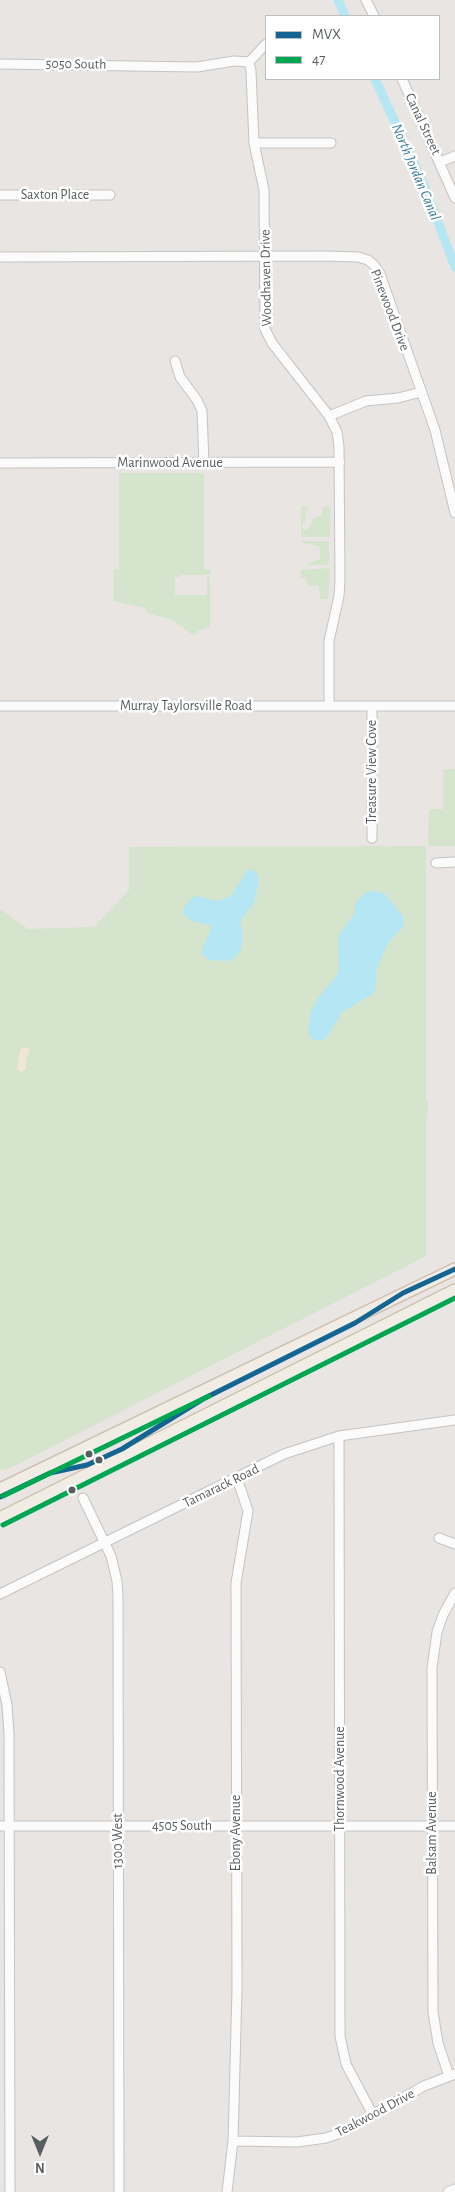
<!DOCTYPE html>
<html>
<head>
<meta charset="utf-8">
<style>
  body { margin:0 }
  #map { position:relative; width:455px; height:2192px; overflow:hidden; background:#e8e5e2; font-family:"Alegreya Sans",sans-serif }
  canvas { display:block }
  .legend { position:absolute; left:265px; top:15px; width:175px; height:65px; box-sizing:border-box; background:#fff; border:1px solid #bcbfbf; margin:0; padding:6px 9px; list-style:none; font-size:15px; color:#585e60 }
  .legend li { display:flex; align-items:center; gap:10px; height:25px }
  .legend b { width:25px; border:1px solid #bcbfbf }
  .north { position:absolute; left:15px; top:2127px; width:50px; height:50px; -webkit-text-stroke:4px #fff; paint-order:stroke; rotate:180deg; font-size:14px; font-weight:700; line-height:20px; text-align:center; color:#585e60 }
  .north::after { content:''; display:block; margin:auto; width:18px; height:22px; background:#585e60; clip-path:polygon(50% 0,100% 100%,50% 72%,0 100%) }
</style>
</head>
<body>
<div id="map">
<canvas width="455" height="2192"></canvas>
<ul class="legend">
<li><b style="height:6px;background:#156593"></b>MVX</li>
<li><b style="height:6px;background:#00a651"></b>47</li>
</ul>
<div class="north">N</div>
</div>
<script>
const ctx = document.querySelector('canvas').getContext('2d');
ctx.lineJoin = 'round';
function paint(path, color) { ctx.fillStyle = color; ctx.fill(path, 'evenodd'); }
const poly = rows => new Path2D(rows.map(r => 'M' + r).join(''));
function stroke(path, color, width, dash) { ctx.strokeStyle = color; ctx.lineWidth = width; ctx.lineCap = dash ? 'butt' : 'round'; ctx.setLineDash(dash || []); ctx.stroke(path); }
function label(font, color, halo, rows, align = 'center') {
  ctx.font = font + ' "Alegreya Sans",sans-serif'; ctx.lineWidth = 5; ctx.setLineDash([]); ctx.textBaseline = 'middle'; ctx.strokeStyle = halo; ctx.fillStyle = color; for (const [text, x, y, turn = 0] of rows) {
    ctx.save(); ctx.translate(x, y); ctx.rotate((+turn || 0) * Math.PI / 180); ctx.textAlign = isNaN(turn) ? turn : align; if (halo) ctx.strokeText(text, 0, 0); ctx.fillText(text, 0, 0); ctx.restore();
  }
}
const green = poly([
  [119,473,204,473,204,569,210,570,210,575,180,575,180,577,175,577,175,595,207,595,207,577,210,577,210,627,199,630,194,636,173,620,147,613,145,608,113,601,114,569,119,569],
  [301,507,309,507,307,510,305,521,301,526,305,530,309,528,313,519,323,514,322,507,330,507,330,537,301,537],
  [302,541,329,541,329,565,308,565,308,563,320,559,320,547,301,542],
  [330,568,328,599,320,599,319,586,308,585,306,580,300,578,301,570],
  [443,769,455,769,455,846,428,846,429,809,443,809],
  [426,846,426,1100,428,1101,428,1109,426,1122,426,1256,8,1469,0,1470,0,909,28,929,94,927,129,890,129,847]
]);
const sand = poly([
  [23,1047,29,1048,30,1051,26,1059,26,1069,22,1072,17,1069,17,1067,20,1050]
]);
const water = poly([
  [251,869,257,873,259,881,254,903,240,921,243,935,241,949,235,958,227,961,209,960,202,954,202,950,210,931,210,925,192,921,186,917,183,913,185,906,192,898,196,896,218,901,231,896,247,871],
  [374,891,385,894,403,916,404,925,389,942,383,954,377,968,375,991,373,994,342,1012,327,1037,323,1040,314,1040,308,1032,311,1011,319,997,337,975,339,967,338,941,339,935,354,914,356,903,365,893]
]);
const canal = poly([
  [338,0,345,16],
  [375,79,424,185,455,267]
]);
const minor = poly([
  [366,0,374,16],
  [266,44,249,62,251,71,254,143,264,190,265,329,272,343,329,416,337,432,339,447,340,580,339,596,329,641,329,706],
  [0,64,197,67,234,61,249,62],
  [402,79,455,198],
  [254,143,331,143],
  [440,162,455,156],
  [0,195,110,195],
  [0,257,326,256,358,257,368,260,374,265,380,274,435,430,455,513],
  [175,361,180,377,197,400,202,411,204,463],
  [329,416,366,401,398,398,421,392],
  [0,463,340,462],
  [0,706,455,706],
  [372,838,372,706],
  [436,863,455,862],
  [339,1436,340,2036,346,2064,373,2115],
  [83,1498,111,1556,117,1581,118,1596,119,2192],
  [439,1538,455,1544],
  [0,1594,284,1454,339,1436,455,1420],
  [0,1672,7,1705,9,1734,10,2192],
  [0,1826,455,1826],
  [449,2076,438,2043,433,2012,432,1668,437,1632,443,1615,455,1593],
  [233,2141,297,2142,326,2138,338,2134,424,2086,455,2074],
  [227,2192,233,2141,237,1989,236,1583,248,1511,237,1478],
  [448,2192,455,2189]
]);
const major = poly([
  [0,1489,455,1269],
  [0,1518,455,1290]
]);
const bus1 = poly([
  [0,1497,50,1473,87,1465,122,1449,203,1399,355,1323,403,1293,455,1269]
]);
const bus2 = poly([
  [3,1496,209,1396],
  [3,1525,455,1298]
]);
const markers = [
  [89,1454,4.5,"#585e60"],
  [99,1460,4.5,"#585e60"],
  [72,1490,4.5,"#585e60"]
];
const streetNames = [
  ["5050 South",76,64,1],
  ["Canal Street",423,124,65],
  ["Saxton Place",55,195],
  ["Woodhaven Drive",266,278,-91],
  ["Pinewood Drive",390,310,69],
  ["Marinwood Avenue",170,463],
  ["Murray Taylorsville Road",186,706],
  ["Treasure View Cove",372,772,-90],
  ["Tamarack Road",221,1486,-26],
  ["Thornwood Avenue",340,1779,-90],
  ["4505 South",182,1826],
  ["Ebony Avenue",236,1833,-90],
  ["Balsam Avenue",432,1833,-90],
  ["1300 West",118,1841,-90],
  ["Teakwood Drive",375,2113,-28]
];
const waterNames = [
  ["North Jordan Canal",416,172,67]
];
paint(green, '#d4e4cd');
paint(sand, '#f1e5d6');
paint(water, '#b5e6f4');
stroke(canal, '#b5e6f4', 9);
stroke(minor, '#c3c4c3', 11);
stroke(major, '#d0c0b0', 14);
stroke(minor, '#fcfbfb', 9);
stroke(major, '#f1ede5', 11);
stroke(bus1, '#156593', 5);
stroke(bus2, '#00a651', 5);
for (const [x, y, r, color] of markers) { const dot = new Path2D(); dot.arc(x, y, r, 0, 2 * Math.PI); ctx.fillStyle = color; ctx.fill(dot); stroke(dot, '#fff', 2); }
label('14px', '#585e60', '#fff', streetNames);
label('italic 15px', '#397e9b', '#fff', waterNames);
</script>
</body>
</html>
